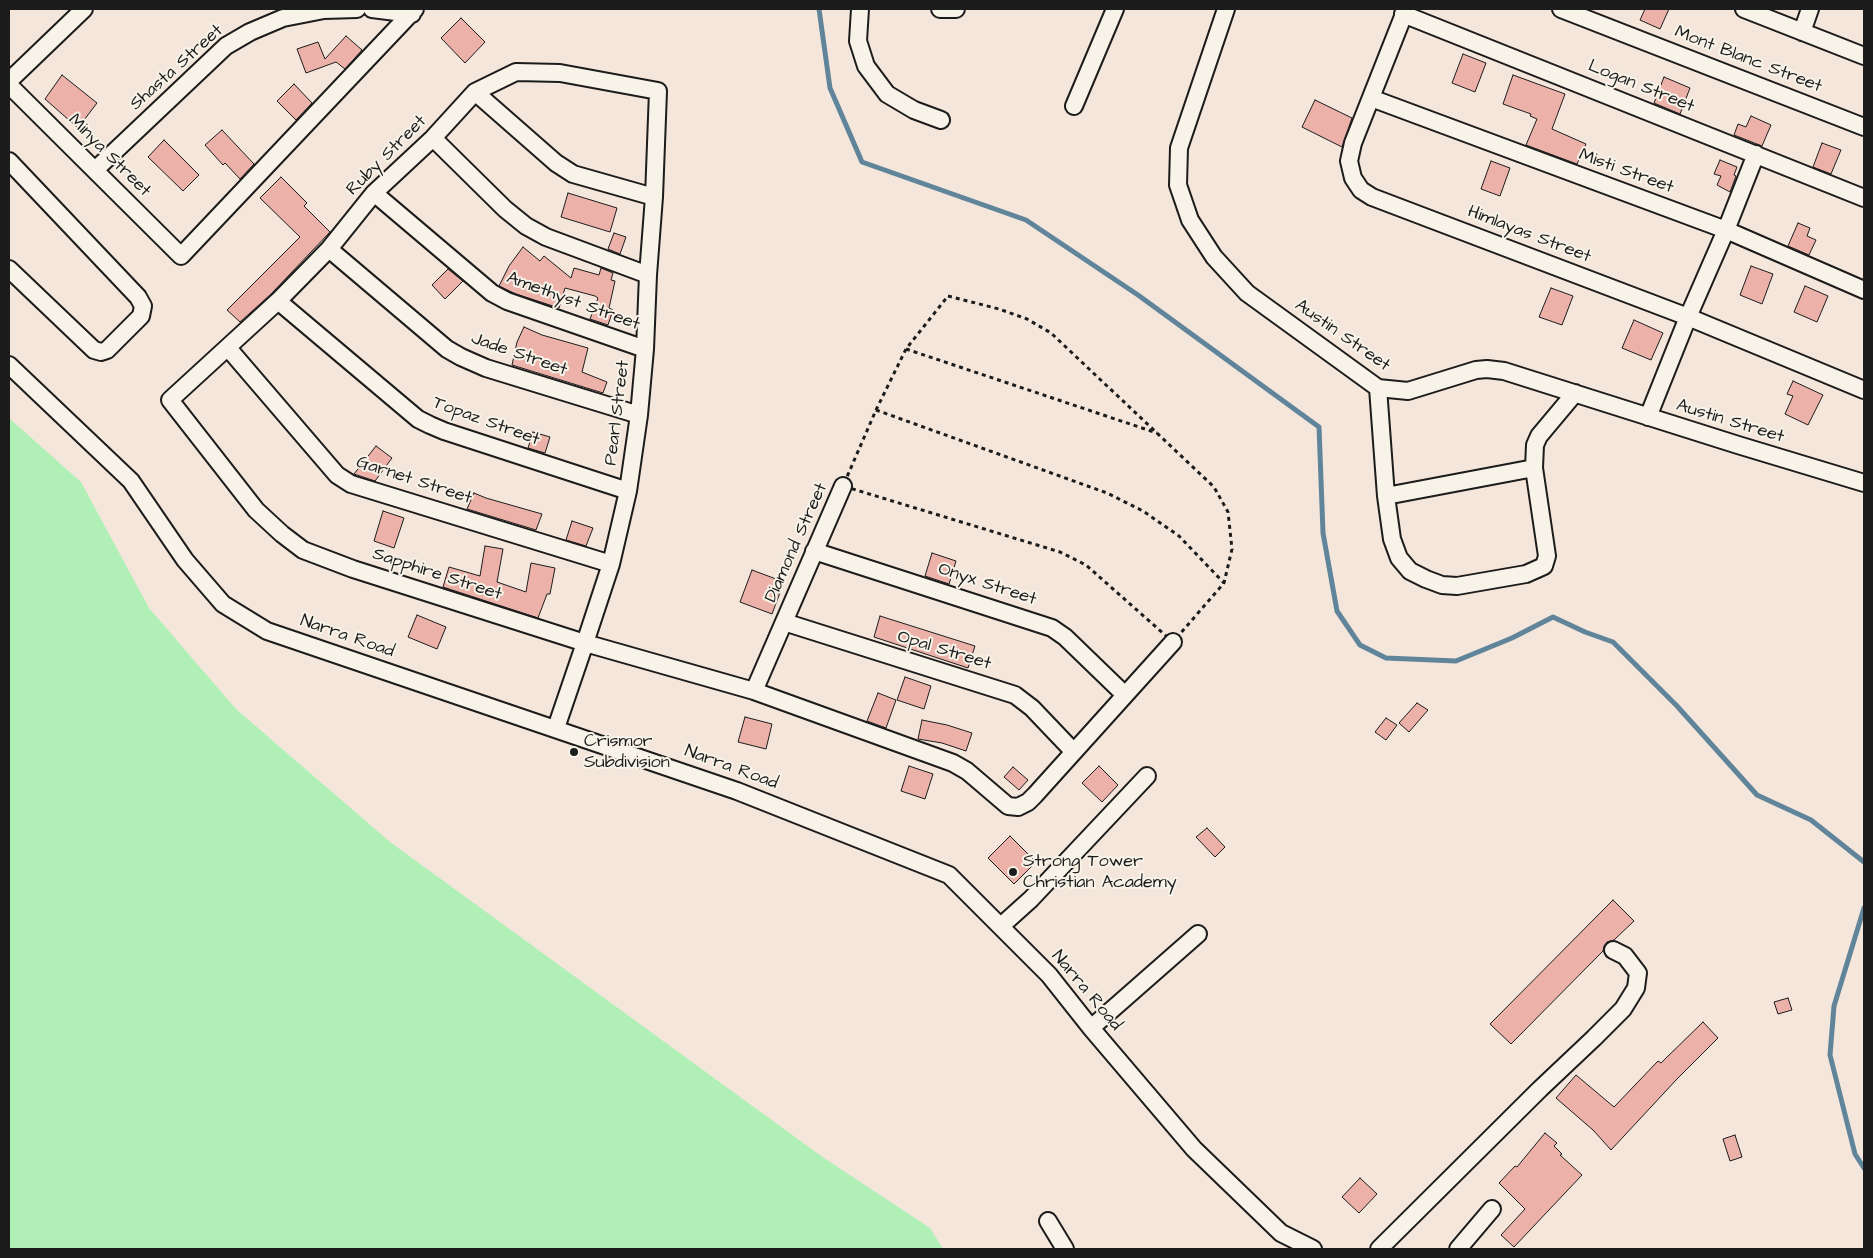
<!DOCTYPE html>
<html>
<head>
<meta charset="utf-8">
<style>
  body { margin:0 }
  #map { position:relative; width:1873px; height:1258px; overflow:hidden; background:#f5e6db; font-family:"Architects Daughter",sans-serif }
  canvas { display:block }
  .frame { position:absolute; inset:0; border:10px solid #1c1c1c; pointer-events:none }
</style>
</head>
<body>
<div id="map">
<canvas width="1873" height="1258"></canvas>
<div class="frame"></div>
</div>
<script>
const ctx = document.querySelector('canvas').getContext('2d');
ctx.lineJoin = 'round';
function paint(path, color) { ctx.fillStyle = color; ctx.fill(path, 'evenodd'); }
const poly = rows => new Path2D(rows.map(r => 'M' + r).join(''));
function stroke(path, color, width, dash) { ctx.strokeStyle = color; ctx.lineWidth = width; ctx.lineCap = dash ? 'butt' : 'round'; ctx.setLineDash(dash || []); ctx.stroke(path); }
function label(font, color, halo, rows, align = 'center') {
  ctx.font = font + ' "Architects Daughter",sans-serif'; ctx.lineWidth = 4; ctx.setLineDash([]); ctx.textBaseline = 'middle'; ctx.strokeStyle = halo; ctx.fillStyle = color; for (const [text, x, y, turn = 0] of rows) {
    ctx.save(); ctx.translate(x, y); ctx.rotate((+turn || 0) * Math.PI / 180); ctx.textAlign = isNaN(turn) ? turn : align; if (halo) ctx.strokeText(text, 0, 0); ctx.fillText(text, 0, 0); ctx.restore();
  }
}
const green = poly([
  [9,418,81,482,149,608,236,709,390,842,824,1158,930,1228,943,1249,9,1249]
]);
const stream = poly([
  [819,9,830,88,862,162,1026,220,1138,295,1319,427,1323,533,1337,611,1360,645,1386,658,1456,661,1512,638,1553,617,1585,632,1613,642,1677,706,1757,795,1811,820,1864,862],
  [1864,908,1834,1006,1830,1055,1855,1154,1864,1168]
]);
const building = poly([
  [1645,9,1669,9,1660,29,1640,20,1645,9],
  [461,18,485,42,465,63,441,38,461,18],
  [346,36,362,50,345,69,336,62,306,73,297,49,318,42,325,59,346,36],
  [1463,54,1486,63,1475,92,1452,83,1463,54],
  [62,75,97,103,78,128,45,99,62,75],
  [1513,75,1565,94,1552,129,1586,144,1577,164,1526,145,1537,119,1530,116,1531,114,1503,104,1513,75],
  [1664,77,1690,88,1680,114,1654,103,1664,77],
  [294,84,312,103,296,120,277,101,294,84],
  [1315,100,1352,118,1342,147,1302,127,1315,100],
  [1751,116,1771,125,1762,146,1734,135,1738,124,1746,127,1751,116],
  [222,130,254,164,240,179,225,163,223,165,205,145,222,130],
  [164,140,199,175,183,191,148,157,164,140],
  [1822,143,1841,150,1831,174,1813,167,1822,143],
  [1720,160,1737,167,1734,175,1736,176,1730,192,1717,185,1721,176,1714,174,1720,160],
  [1491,161,1510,168,1500,196,1481,189,1491,161],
  [281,177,307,203,304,206,330,232,271,294,240,322,227,310,300,237,260,198,281,177],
  [568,193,617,208,610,232,561,217,568,193],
  [1798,223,1810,228,1807,236,1816,240,1809,255,1788,246,1798,223],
  [614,233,626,237,620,254,608,249,614,233],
  [523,247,540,261,544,256,571,278,574,268,599,275,601,268,613,273,611,280,615,281,609,308,613,310,608,325,590,319,598,298,595,296,565,288,559,308,516,294,499,286,509,266,523,247],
  [1751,266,1773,274,1762,304,1740,295,1751,266],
  [448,269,463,281,445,299,432,285,448,269],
  [1805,286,1828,296,1817,322,1794,312,1805,286],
  [1551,288,1573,296,1562,325,1539,317,1551,288],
  [1634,320,1663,333,1651,360,1622,348,1634,320],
  [524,327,542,335,588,348,582,372,607,382,603,393,512,365,517,342,524,327],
  [1793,381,1823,395,1808,425,1785,414,1793,396,1787,394,1793,381],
  [533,432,550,437,545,453,528,448,533,432],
  [376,446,392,458,375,481,354,474,376,446],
  [474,493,486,498,542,514,536,530,467,509,474,493],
  [383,511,404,518,394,548,374,541,383,511],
  [572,521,593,528,586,546,566,540,572,521],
  [485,546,503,549,497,582,526,592,531,563,555,568,550,594,547,594,538,618,443,587,449,567,480,576,485,546],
  [932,553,956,561,949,584,925,576,932,553],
  [752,570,784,582,772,614,740,602,752,570],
  [417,615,446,627,437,649,408,637,417,615],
  [880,616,975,646,968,668,874,637,880,616],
  [905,677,931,686,924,709,897,700,905,677],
  [878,693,896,700,886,728,867,721,878,693],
  [1417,703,1428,710,1409,732,1399,723,1417,703],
  [745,717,772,724,766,749,738,742,745,717],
  [1386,718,1397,725,1386,740,1375,732,1386,718],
  [922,720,947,725,972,733,966,751,942,743,918,739,922,720],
  [909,766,933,774,925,799,901,791,909,766],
  [1099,766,1118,785,1102,802,1082,783,1099,766],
  [1013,767,1028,780,1019,790,1004,777,1013,767],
  [1207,828,1225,847,1215,857,1196,837,1207,828],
  [1010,836,1036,862,1014,884,988,858,1010,836],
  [1613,900,1634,921,1614,940,1607,942,1604,946,1603,951,1511,1044,1490,1024,1613,900],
  [1788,998,1792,1010,1778,1014,1774,1002,1788,998],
  [1703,1022,1718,1038,1677,1079,1611,1150,1593,1130,1556,1098,1576,1075,1614,1107,1658,1061,1661,1063,1703,1022],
  [1545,1133,1557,1143,1554,1146,1562,1154,1560,1155,1582,1175,1514,1247,1501,1235,1525,1209,1499,1183,1515,1166,1517,1167,1545,1133],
  [1735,1135,1742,1157,1730,1161,1723,1139,1735,1135],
  [1360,1178,1377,1194,1359,1213,1342,1197,1360,1178]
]);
const path = poly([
  [948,296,999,309,1027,319,1051,333,1214,487,1228,512,1232,549,1224,583,1173,642,1086,565,1060,552,843,486,876,410,906,349,948,296],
  [906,349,1157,433],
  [876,410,1107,493,1143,511,1179,536,1224,583]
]);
const minor = poly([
  [372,9,412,14],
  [860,9,858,41,866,66,887,94,914,110,941,120],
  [940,9,956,9],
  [1226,9,1179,148,1178,185,1190,220,1214,257,1247,293,1378,388,1408,391,1476,370,1487,369,1504,371,1738,445,1864,483],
  [1406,9,1353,143,1349,161,1353,178,1361,190,1372,197,1688,317,1864,390],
  [1561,9,1864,127],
  [1744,9,1864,56],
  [1403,14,1864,198],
  [1802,32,1810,9],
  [9,81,84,9],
  [9,85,181,256,415,9],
  [475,92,556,163,573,174,654,197],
  [1371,98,1726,230,1864,290],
  [1074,106,1115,9],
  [433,138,505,209,526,226,546,237,648,275],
  [9,161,138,297,143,306,141,316,107,350,101,352,94,350,9,269],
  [95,170,226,46,250,32,283,18,324,10,357,9],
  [374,193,492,293,507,301,645,349],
  [329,249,447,349,461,357,486,368,639,415],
  [278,301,418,419,430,425,444,431,628,491],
  [228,348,337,475,351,484,611,564],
  [9,365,131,481,185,560,223,604,267,631,737,791,949,875,1049,975,1091,1028,1194,1149,1281,1233,1313,1249],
  [1378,388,1386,496,1392,539,1399,558,1410,571,1426,579,1442,585,1457,586,1526,574,1544,566,1547,556,1534,468,1535,445,1539,436,1575,393],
  [1648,417,1688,317,1726,230,1756,154],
  [1386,496,1534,468],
  [814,551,1052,628,1065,637,1125,695],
  [784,622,1015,695,1032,708,1073,751],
  [754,691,843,486],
  [556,728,585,643,611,564,628,491,639,415,645,349,648,275,654,197,658,91,560,73,516,72,475,92,433,138,374,193,329,249,278,301,170,400,256,510,282,534,303,550,353,569,585,643,754,691,953,763,967,771,1008,806,1018,807,1028,802,1035,795,1173,642],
  [1001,926,1031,899,1147,776],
  [1091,1028,1198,934],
  [1048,1221,1065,1249],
  [1379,1249,1540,1089,1594,1038,1623,1009,1636,988,1638,973,1625,956,1613,950],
  [1458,1249,1492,1209]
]);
const markers = [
  [574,752,5,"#1c1c1c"],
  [1013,872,5,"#1c1c1c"]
];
const streetNames = [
  ["Mont Blanc Street",1748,60,21],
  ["Shasta Street",177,68,-42],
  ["Logan Street",1641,87,22],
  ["Minya Street",109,156,45],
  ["Ruby Street",387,156,-45],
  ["Misti Street",1626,172,20],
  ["Himlayas Street",1529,235,21],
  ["Amethyst Street",573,302,20],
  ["Austin Street",1342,336,35],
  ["Jade Street",519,355,19],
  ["Pearl Street",618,413,-83],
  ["Topaz Street",486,422,20],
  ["Austin Street",1730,422,17],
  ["Garnet Street",414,481,18],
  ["Diamond Street",797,543,-66],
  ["Sapphire Street",437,575,18],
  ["Onyx Street",987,585,18],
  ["Narra Road",347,637,19],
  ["Opal Street",944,651,17],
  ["Narra Road",731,768,20],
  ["Narra Road",1086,991,50]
];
const poiNames = [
  ["Crismor",584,742],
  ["Subdivision",584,763],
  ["Strong Tower",1023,862],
  ["Christian Academy",1023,883]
];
paint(green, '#b0f0b7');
stroke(stream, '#60859a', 5);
paint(building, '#ecb2a9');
stroke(building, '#1c1c1c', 1);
stroke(minor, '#1c1c1c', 20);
stroke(path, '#1c1c1c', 3, [4, 4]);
stroke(minor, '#f7f3e8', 16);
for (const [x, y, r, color] of markers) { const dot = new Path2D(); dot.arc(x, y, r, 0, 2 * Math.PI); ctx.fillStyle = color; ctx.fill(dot); stroke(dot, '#f7f3e8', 2); }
label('18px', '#1c1c1c', '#f7f3e8', streetNames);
label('18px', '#1c1c1c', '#f7f3e8', poiNames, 'left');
</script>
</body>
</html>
